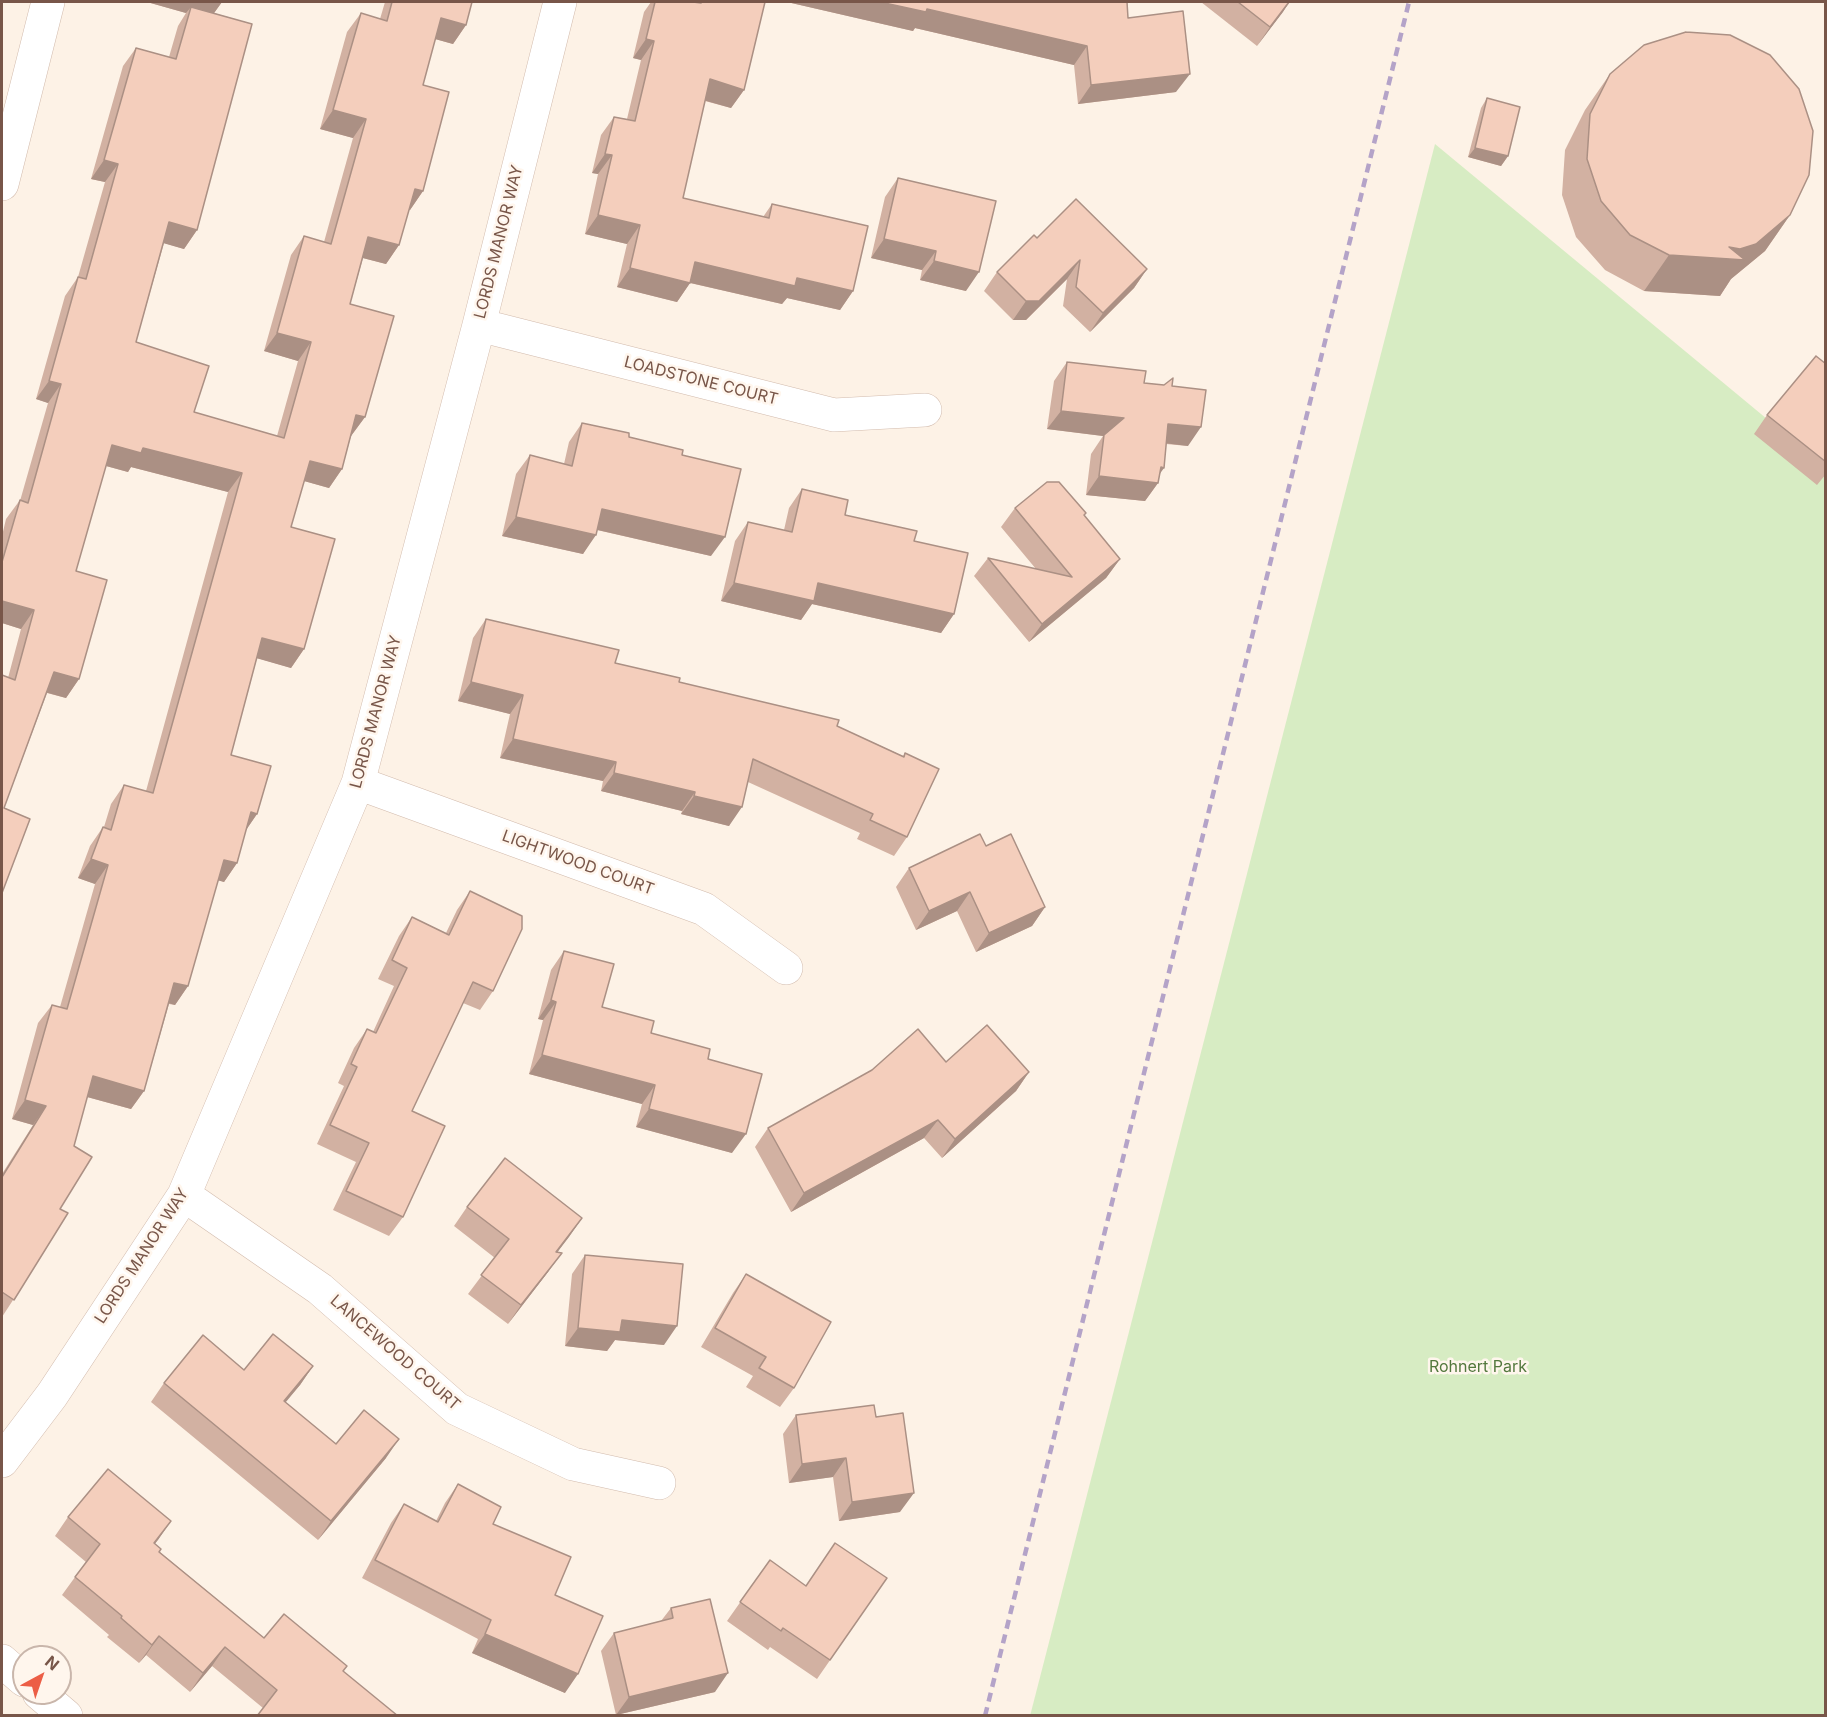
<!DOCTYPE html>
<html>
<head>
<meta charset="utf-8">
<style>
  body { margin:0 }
  #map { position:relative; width:1827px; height:1717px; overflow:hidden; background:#fdf2e6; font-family:Inter,sans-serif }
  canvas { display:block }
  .frame { position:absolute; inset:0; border:3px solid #785649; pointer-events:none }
  .north { position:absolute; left:12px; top:1645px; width:60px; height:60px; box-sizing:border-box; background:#fff6ed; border:2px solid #c9b6ab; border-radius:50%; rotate:40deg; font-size:16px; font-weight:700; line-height:24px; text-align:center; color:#785649 }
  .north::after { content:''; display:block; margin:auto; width:21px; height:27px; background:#ec5e46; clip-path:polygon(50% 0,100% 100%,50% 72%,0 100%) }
</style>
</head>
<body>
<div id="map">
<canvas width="1827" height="1717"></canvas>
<div class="frame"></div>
<div class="north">N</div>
</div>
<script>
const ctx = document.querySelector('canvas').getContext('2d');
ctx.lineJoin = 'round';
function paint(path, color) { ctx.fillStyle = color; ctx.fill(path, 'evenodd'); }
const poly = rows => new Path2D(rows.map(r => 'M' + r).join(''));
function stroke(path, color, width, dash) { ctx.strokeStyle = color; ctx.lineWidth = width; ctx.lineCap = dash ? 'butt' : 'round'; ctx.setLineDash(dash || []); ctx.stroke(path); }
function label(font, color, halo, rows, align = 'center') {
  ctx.font = font + ' Inter,sans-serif'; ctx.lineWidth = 5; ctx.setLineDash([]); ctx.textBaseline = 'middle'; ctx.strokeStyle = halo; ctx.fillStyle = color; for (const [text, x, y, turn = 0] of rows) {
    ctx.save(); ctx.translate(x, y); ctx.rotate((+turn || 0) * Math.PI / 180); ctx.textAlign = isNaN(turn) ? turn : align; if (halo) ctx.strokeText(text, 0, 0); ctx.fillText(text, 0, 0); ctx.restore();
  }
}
const green = poly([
  [1435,144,1825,467,1825,1715,1030,1716]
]);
const street = poly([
  [2,184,48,2],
  [479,325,834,415,925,410],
  [358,783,704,909,786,968],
  [184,1195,320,1289,457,1409,573,1464,659,1483],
  [2,1461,52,1395,184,1195,358,783,479,325,560,2],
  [2,1661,24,1680],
  [39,1693,66,1716]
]);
const rail = poly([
  [985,1716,1409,2]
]);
const wall = poly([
  [147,2,222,2,214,13,252,24,197,230,184,249,164,243,136,342,209,366,194,412,277,436,298,361,264,351,291,255,304,236,324,242,353,138,320,129,347,32,361,13,380,19,385,2,472,2,466,25,453,44,435,39,423,85,449,92,423,191,410,210,409,210,399,245,386,264,363,258,350,304,394,316,365,417,351,436,342,469,329,488,304,481,291,527,335,539,304,649,291,668,257,658,231,755,271,766,257,814,246,830,237,863,224,882,218,880,188,986,175,1005,169,1004,144,1091,131,1109,87,1097,74,1146,92,1157,60,1209,68,1213,41,1257,2,1317,2,1174,33,1125,12,1119,38,1023,52,1005,60,1007,95,884,78,878,90,846,103,827,104,827,111,804,124,785,146,791,228,492,131,467,128,472,106,466,76,571,107,580,79,679,66,698,47,693,4,808,30,819,2,893,2,675,8,678,21,629,2,623,2,536,6,519,20,500,20,501,48,403,36,399,65,296,78,277,105,182,91,179,123,66,136,48,169,57,178,26,186,13],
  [651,2,765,2,744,90,731,108,705,101,683,198,763,217,772,204,853,291,840,310,787,298,782,304,690,283,677,302,617,287,627,244,585,234,598,174,592,173,601,135,614,117,627,119,641,60,633,58,644,12],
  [787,2,1127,2,1128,18,1176,92,1078,104,1074,65,915,28,913,31],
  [1201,2,1290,2,1257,46],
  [1610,74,1790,215,1765,251,1731,279,1720,296,1644,291,1605,270,1576,237,1562,195,1565,150,1585,110],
  [1487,98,1508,156,1501,166,1468,157,1481,108],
  [898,178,966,291,920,280,922,270,871,258,885,197],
  [1037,238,1147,269,1134,288,1090,332,1063,306,1067,279,1026,320,1013,320,984,291,997,272],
  [1067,362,1144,383,1172,386,1188,446,1166,444,1158,483,1145,501,1086,495,1091,454,1103,436,1047,429,1054,381],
  [1826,364,1826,474,1817,485,1754,434,1767,415],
  [582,423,629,437,682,455,711,556,597,530,583,554,502,536,516,474,530,455,564,464,569,442],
  [802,489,845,515,914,541,954,614,941,633,812,604,801,620,721,601,735,541,748,522,784,530,789,508],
  [1015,508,1086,513,1084,516,1120,559,1106,578,1029,642,974,576,988,558,1036,569,1001,527],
  [486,619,615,663,679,682,837,726,903,756,905,753,907,837,894,856,857,839,860,833,748,782,729,826,681,814,682,811,601,791,603,781,500,758,510,714,458,701,473,638],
  [986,846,1045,907,1032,926,976,952,957,911,916,930,896,887,909,868],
  [470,891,493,991,480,1010,463,1003,412,1111,403,1217,389,1236,333,1210,356,1162,317,1144,344,1086,338,1083,354,1048,367,1029,373,1032,394,986,378,979,399,936,412,917,446,933,457,910],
  [564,951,602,1007,651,1033,708,1059,732,1153,636,1127,642,1104,529,1074,543,1020,538,1019,551,970],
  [946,1062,1029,1072,1016,1091,942,1158,924,1138,791,1212,755,1147,768,1128],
  [467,1207,582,1218,557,1252,548,1272,508,1324,468,1294,495,1258,454,1226],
  [585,1255,664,1345,615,1340,607,1351,565,1346,572,1274],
  [746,1274,794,1388,780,1407,746,1387,753,1376,701,1347,733,1293],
  [313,1366,300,1385,285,1402,336,1444,386,1458,318,1540,151,1402,164,1383,244,1370],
  [796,1415,876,1417,900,1512,839,1521,833,1477,789,1483,783,1434],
  [458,1484,555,1595,565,1693,472,1653,478,1639,362,1578,391,1523,404,1504,436,1521,445,1503],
  [68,1517,155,1544,160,1552,264,1638,347,1666,263,1708,212,1666,190,1692,146,1655,139,1663,107,1637,109,1635,62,1595,86,1562,55,1536],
  [770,1560,805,1586,887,1578,817,1679,770,1647,768,1650,727,1621],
  [671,1608,715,1692,616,1715,601,1651,614,1633,661,1621]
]);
const shadedWall = poly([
  [147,2,222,2,209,20,191,7,186,13],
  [787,2,880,2,927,9,1087,46,1074,65,915,28,913,31],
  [1289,2,1283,12,1257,46,1270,27],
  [441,18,466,25,453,44,428,37],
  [646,39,654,41,641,60,633,58],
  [1190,74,1176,92,1078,104,1091,85],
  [710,79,744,90,731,108,696,98],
  [333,110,366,119,353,138,320,129],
  [1475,148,1508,156,1501,166,1468,157],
  [605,154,612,155,598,174,592,173],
  [104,160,118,164,105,182,91,179],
  [415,189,423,191,410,210,402,207],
  [598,215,640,225,627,244,585,234],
  [1790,215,1765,251,1731,279,1720,296,1644,291,1669,255,1729,247],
  [169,222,197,230,184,249,156,241],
  [368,237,399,245,386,264,355,256],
  [884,239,936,251,922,270,871,258],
  [1080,260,1067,279,1026,320,1013,320,1026,301],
  [934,261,979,272,966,291,920,280],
  [695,262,797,278,853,291,840,310,787,298,782,304,682,281],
  [630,268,690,283,677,302,617,287],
  [1147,269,1134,288,1090,332,1103,313],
  [277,333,311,342,298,361,264,351],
  [49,381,61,384,48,403,36,399],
  [1061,411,1124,418,1111,437,1047,429],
  [356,415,365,417,351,436,343,434],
  [1168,424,1201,427,1188,446,1155,442],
  [112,445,143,448,242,473,228,492,131,467,128,472,99,464],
  [310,461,342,469,329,488,297,479],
  [1161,467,1164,468,1154,482,1158,483,1145,501,1086,495,1099,476],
  [602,509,725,537,711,556,589,528],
  [516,517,596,535,583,554,502,536],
  [1120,559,1106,578,1029,642,1042,624],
  [734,583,818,583,954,614,941,633,812,604,801,620,721,601],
  [2,601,34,610,21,629,2,623],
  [262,638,304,649,291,668,249,656],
  [54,672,79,679,66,698,41,691],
  [471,682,523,695,510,714,458,701],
  [513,739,616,762,603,781,500,758],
  [614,773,695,792,682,811,601,791],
  [694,796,742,807,729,826,681,814],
  [251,812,257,814,244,833],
  [91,859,108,865,95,884,78,878],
  [224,860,237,863,224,882,210,878],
  [970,892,957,911,916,930,929,911],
  [1045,907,1032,926,976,952,989,933],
  [174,983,188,986,175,1005,161,1001],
  [551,1000,556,1002,543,1020,538,1019],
  [542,1055,655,1085,642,1104,529,1074],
  [1029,1072,1016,1091,942,1158,955,1139],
  [93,1076,144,1091,131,1109,80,1095],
  [25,1100,46,1106,33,1125,12,1119],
  [649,1109,746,1134,732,1153,636,1127],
  [938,1120,924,1138,791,1212,804,1193],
  [582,1218,569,1237,543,1271,556,1252],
  [562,1253,548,1272,508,1324,521,1305],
  [622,1320,677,1326,664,1345,615,1340,607,1351,565,1346,578,1328],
  [313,1366,300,1385,271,1420,284,1401],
  [399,1439,386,1458,318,1540,331,1521],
  [846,1458,833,1477,789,1483,802,1464],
  [914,1493,900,1512,839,1521,852,1502],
  [171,1521,158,1540,140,1562,154,1543],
  [485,1634,578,1674,565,1693,472,1653],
  [159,1636,146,1655,139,1663,152,1645],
  [225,1647,212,1666,190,1692,203,1673],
  [728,1673,715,1692,616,1715,629,1697]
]);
const building = poly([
  [392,2,472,2,466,25,441,18,423,85,449,92,423,191,415,189,399,245,368,237,350,304,394,316,365,417,356,415,342,469,310,461,291,527,335,539,304,649,262,638,231,755,271,766,257,814,251,812,237,863,224,860,188,986,174,983,144,1091,93,1076,74,1146,92,1157,60,1209,68,1213,14,1300,2,1292,2,1177,46,1106,25,1100,52,1005,67,1009,108,865,91,859,103,827,111,830,124,785,153,793,242,473,143,448,141,453,112,445,76,571,107,580,79,679,54,672,4,808,30,819,2,893,2,675,15,680,34,610,2,601,2,562,20,500,28,503,61,384,49,381,78,277,86,279,118,164,104,160,136,48,176,59,191,7,252,24,197,230,169,222,136,342,209,366,194,412,284,438,311,342,277,333,304,236,331,244,366,119,333,110,361,13,387,21,392,2],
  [655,2,693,2,701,3,702,2,765,2,744,90,710,79,683,198,769,218,772,204,868,226,853,291,797,278,795,286,695,262,690,283,630,268,640,225,598,215,612,155,605,154,614,117,635,121,654,41,646,39,655,2],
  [880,2,1127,2,1128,18,1183,11,1190,74,1091,85,1087,46,927,9,926,12,880,2],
  [1238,2,1289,2,1270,27,1238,2],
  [1686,32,1730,35,1770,55,1799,89,1813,131,1809,175,1790,215,1756,244,1740,249,1729,247,1745,260,1669,255,1630,235,1601,201,1587,159,1590,114,1610,74,1644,45,1686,32],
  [1487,98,1520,107,1508,156,1475,148,1487,98],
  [898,178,996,201,979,272,934,261,936,251,884,239,898,178],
  [1076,199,1147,269,1103,313,1076,287,1080,260,1039,301,1026,301,997,272,1034,235,1037,238,1076,199],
  [1816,356,1826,364,1826,462,1767,415,1816,356],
  [1067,362,1146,371,1144,383,1164,385,1173,378,1172,386,1206,390,1201,427,1168,424,1164,468,1161,467,1158,483,1099,476,1104,435,1124,418,1061,411,1067,362],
  [582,423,629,433,629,437,683,450,682,455,741,469,725,537,602,509,596,535,516,517,530,455,572,466,582,423],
  [1047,482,1059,482,1086,513,1084,515,1120,559,1042,624,988,558,1072,577,1015,508,1047,482],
  [802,489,848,500,845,515,917,531,914,541,968,553,954,614,818,583,814,601,734,583,748,522,792,532,802,489],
  [486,619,619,650,615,663,680,678,679,682,839,720,837,726,904,757,905,753,939,769,907,837,870,820,873,814,753,759,742,807,694,796,695,792,614,773,616,762,513,739,523,695,471,682,486,619],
  [980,834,986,846,1011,834,1045,907,989,933,970,892,929,911,909,868,980,834],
  [470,891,522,916,522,929,493,991,473,982,412,1111,445,1126,403,1217,346,1191,369,1143,330,1125,357,1067,351,1064,367,1029,376,1033,407,968,392,960,412,917,449,935,470,891],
  [564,951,614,964,602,1007,654,1021,651,1033,710,1049,708,1059,762,1074,746,1134,649,1109,655,1085,542,1055,556,1002,551,1000,564,951],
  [987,1025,1029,1072,955,1139,938,1120,804,1193,768,1128,872,1070,918,1029,946,1062,987,1025],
  [505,1158,582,1218,556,1252,562,1253,521,1305,481,1275,509,1239,467,1207,505,1158],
  [585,1255,683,1264,677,1326,622,1320,620,1332,578,1328,585,1255],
  [746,1274,831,1322,794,1388,759,1368,766,1357,715,1328,746,1274],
  [273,1334,313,1366,284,1401,336,1444,364,1410,399,1439,331,1521,164,1383,203,1335,244,1370,273,1334],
  [874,1405,876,1417,903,1413,914,1493,852,1502,846,1458,802,1464,796,1415,874,1405],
  [108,1469,171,1521,154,1543,161,1549,159,1552,264,1638,284,1614,347,1666,343,1671,398,1716,257,1716,277,1690,225,1647,203,1673,159,1636,152,1645,121,1618,122,1616,75,1577,100,1544,68,1517,108,1469],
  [458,1484,501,1507,493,1524,571,1557,555,1595,603,1616,578,1674,485,1634,491,1620,375,1560,404,1504,438,1522,458,1484],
  [835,1543,887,1578,830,1660,783,1628,781,1631,740,1602,770,1560,806,1586,835,1543],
  [710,1599,728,1673,629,1697,614,1633,673,1618,671,1608,710,1599]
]);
const streetNames = [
  ["LORDS MANOR WAY",499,242,-76],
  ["LOADSTONE COURT",701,381,14],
  ["LORDS MANOR WAY",376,712,-75],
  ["LIGHTWOOD COURT",578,863,20],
  ["LORDS MANOR WAY",142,1256,-57],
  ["LANCEWOOD COURT",395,1353,41]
];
const parkNames = [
  ["Rohnert Park",1478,1367]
];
paint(green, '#d7ecc3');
stroke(street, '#d2bbad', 34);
stroke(street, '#fff', 33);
stroke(rail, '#b4a3c8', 4.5, [9, 6]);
paint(wall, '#d2b1a2');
paint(shadedWall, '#ab9084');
paint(building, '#f4cebc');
stroke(building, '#ab9084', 1.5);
label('16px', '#785649', '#fff6ed', streetNames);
label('16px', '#53783d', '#fff6ed', parkNames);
</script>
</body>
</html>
